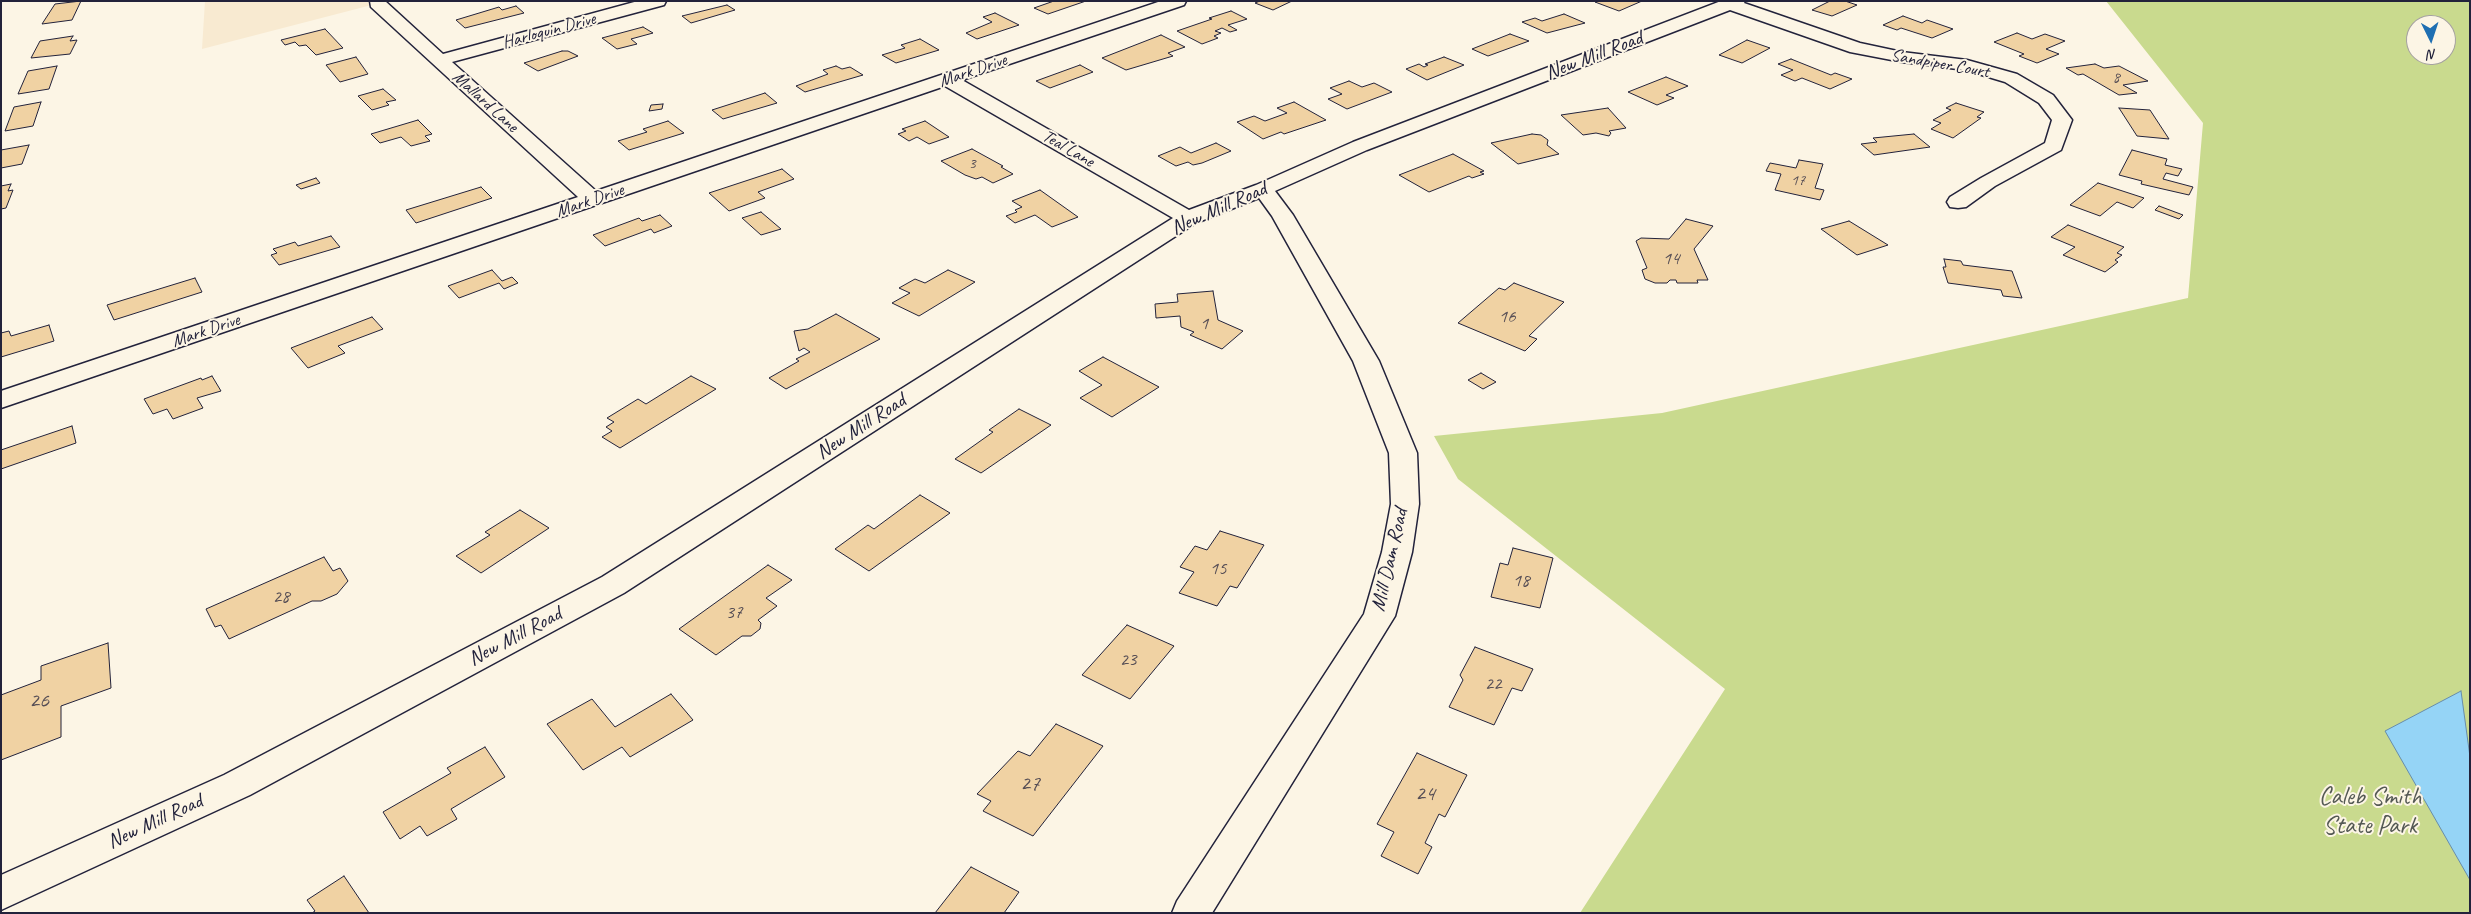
<!DOCTYPE html>
<html>
<head>
<meta charset="utf-8">
<style>
  body { margin:0 }
  #map { position:relative; width:2471px; height:914px; overflow:hidden; background:#fcf5e5; font-family:Caveat,sans-serif }
  canvas { display:block }
  .frame { position:absolute; inset:0; border:2px solid #22223b; pointer-events:none }
  .north { position:absolute; left:2406px; top:15px; width:50px; height:50px; box-sizing:border-box; background:#fcf5e5; border:1px solid #a5a1a1; border-radius:50%; rotate:176deg; font-size:14px; font-weight:700; line-height:20px; text-align:center; color:#22223b }
  .north::after { content:''; display:block; margin:auto; width:18px; height:22px; background:#1f6fb2; clip-path:polygon(50% 0,100% 100%,50% 72%,0 100%) }
</style>
</head>
<body>
<div id="map">
<canvas width="2471" height="914"></canvas>
<div class="frame"></div>
<div class="north">N</div>
</div>
<script>
const ctx = document.querySelector('canvas').getContext('2d');
ctx.lineJoin = 'round';
function paint(path, color) { ctx.fillStyle = color; ctx.fill(path, 'evenodd'); }
const poly = rows => new Path2D(rows.map(r => 'M' + r).join(''));
function stroke(path, color, width, dash) { ctx.strokeStyle = color; ctx.lineWidth = width; ctx.lineCap = dash ? 'butt' : 'round'; ctx.setLineDash(dash || []); ctx.stroke(path); }
function label(font, color, halo, rows, align = 'center') {
  ctx.font = font + ' Caveat,sans-serif'; ctx.lineWidth = 4; ctx.setLineDash([]); ctx.textBaseline = 'middle'; ctx.strokeStyle = halo; ctx.fillStyle = color; for (const [text, x, y, turn = 0] of rows) {
    ctx.save(); ctx.translate(x, y); ctx.rotate((+turn || 0) * Math.PI / 180); ctx.textAlign = isNaN(turn) ? turn : align; if (halo) ctx.strokeText(text, 0, 0); ctx.fillText(text, 0, 0); ctx.restore();
  }
}
const built = poly([
  [205,1,387,1,202,49]
]);
const green = poly([
  [2106,1,2470,1,2470,913,1580,913,1725,689,1458,479,1434,436,1662,413,2188,298,2203,123],
  [2416,25,2446,25,2446,55,2416,55]
]);
const water = poly([
  [2461,691,2470,757,2470,880,2385,731,2461,691]
]);
const building = poly([
  [81,1,72,20,42,24,55,4,81,1],
  [1054,1,1086,1,1048,14,1034,8,1054,1],
  [1260,1,1292,1,1273,10,1255,3,1260,1],
  [1598,1,1642,1,1619,11,1595,2,1598,1],
  [1830,1,1845,1,1857,5,1832,16,1812,10,1830,1],
  [727,5,735,10,691,23,682,16,727,5],
  [516,6,524,13,465,28,456,20,499,7,502,10,516,6],
  [1231,11,1247,19,1228,25,1237,30,1230,32,1222,28,1215,31,1221,33,1214,36,1218,38,1202,44,1177,31,1212,19,1209,18,1231,11],
  [995,13,1019,25,977,39,966,33,992,22,983,17,995,13],
  [1564,14,1585,23,1547,33,1522,22,1535,18,1542,21,1564,14],
  [1903,16,1922,23,1927,20,1953,29,1932,38,1901,28,1897,30,1883,25,1903,16],
  [643,27,653,33,631,39,637,44,617,49,602,38,643,27],
  [325,29,343,48,316,55,306,45,299,46,295,42,285,45,281,40,325,29],
  [2017,33,2032,39,2045,34,2065,41,2046,49,2059,54,2037,63,2019,56,2024,54,1994,42,2017,33],
  [1510,34,1529,41,1488,56,1472,49,1510,34],
  [1161,35,1185,47,1168,53,1173,56,1126,70,1102,58,1161,35],
  [73,36,70,41,77,40,70,54,31,58,40,41,73,36],
  [920,39,939,50,896,63,882,55,905,48,901,45,920,39],
  [1747,40,1770,48,1742,63,1719,55,1747,40],
  [562,51,568,51,578,56,538,71,524,63,562,51],
  [356,57,368,74,340,82,326,65,356,57],
  [1444,57,1464,65,1427,80,1406,69,1419,64,1424,67,1428,65,1425,64,1444,57],
  [1791,59,1831,75,1835,73,1852,79,1830,89,1802,78,1795,81,1781,75,1793,70,1778,64,1791,59],
  [2095,64,2104,68,2119,66,2148,81,2123,85,2137,93,2119,95,2083,74,2078,75,2066,68,2095,64],
  [1080,65,1093,72,1050,88,1036,81,1080,65],
  [57,66,49,89,18,94,28,71,57,66],
  [836,66,842,69,850,67,863,75,805,92,796,86,828,74,823,70,836,66],
  [1666,77,1688,86,1666,95,1674,98,1657,105,1628,92,1666,77],
  [1349,81,1362,87,1374,83,1392,92,1347,109,1328,99,1342,94,1330,88,1349,81],
  [383,89,396,100,386,102,389,105,372,110,358,96,383,89],
  [765,93,777,103,723,119,712,110,765,93],
  [41,102,33,126,5,131,14,107,41,102],
  [1294,102,1326,120,1284,134,1281,132,1263,139,1237,122,1254,116,1265,121,1287,113,1277,108,1294,102],
  [1956,103,1984,112,1977,117,1981,118,1953,138,1931,129,1941,123,1933,120,1951,110,1946,108,1956,103],
  [663,104,662,109,649,111,651,105,663,104],
  [1608,108,1626,128,1609,131,1611,133,1609,136,1596,133,1583,135,1561,115,1608,108],
  [2119,108,2150,110,2169,139,2137,136,2119,108],
  [418,120,432,134,425,136,430,141,411,146,401,137,380,143,371,134,418,120],
  [668,121,684,133,629,150,618,141,647,132,643,129,668,121],
  [925,121,949,137,929,144,917,137,909,141,898,134,906,131,902,129,925,121],
  [1532,134,1541,135,1548,140,1547,145,1559,154,1518,164,1491,143,1532,134],
  [1914,134,1930,147,1874,155,1861,144,1877,142,1873,138,1914,134],
  [1216,143,1231,151,1202,163,1193,165,1188,162,1176,166,1158,156,1180,147,1191,153,1216,143],
  [29,145,22,164,1,168,1,150,29,145],
  [972,149,1003,166,1001,167,1013,174,993,183,982,177,976,179,965,175,941,161,972,149],
  [2132,150,2167,159,2165,165,2182,169,2178,176,2166,173,2163,179,2193,187,2189,195,2141,184,2142,181,2119,175,2132,150],
  [1453,154,1484,171,1480,172,1484,174,1472,178,1469,176,1429,192,1399,175,1453,154],
  [1799,160,1823,164,1815,188,1824,190,1820,200,1775,190,1781,174,1766,171,1770,163,1796,168,1799,160],
  [782,169,794,179,758,192,765,198,729,211,709,193,782,169],
  [316,178,320,183,301,189,296,185,316,178],
  [2098,183,2144,198,2133,208,2117,202,2100,216,2070,205,2098,183],
  [11,184,8,191,13,190,6,208,1,209,1,186,11,184],
  [481,187,492,198,416,223,406,210,481,187],
  [1040,190,1078,217,1052,227,1035,215,1015,223,1006,216,1017,212,1015,210,1022,207,1012,201,1040,190],
  [2159,206,2183,215,2179,219,2155,210,2159,206],
  [761,212,781,229,761,235,742,218,761,212],
  [660,215,672,226,654,233,651,229,605,246,593,235,639,218,642,221,660,215],
  [1686,219,1713,226,1694,249,1708,280,1697,280,1698,283,1677,283,1676,280,1670,280,1667,283,1655,283,1645,279,1642,270,1647,268,1636,241,1641,238,1669,239,1686,219],
  [1849,221,1888,245,1857,255,1821,229,1849,221],
  [2068,225,2124,247,2117,253,2122,255,2115,260,2118,262,2105,272,2063,255,2075,247,2051,237,2068,225],
  [331,236,340,247,279,265,271,255,277,253,273,249,295,242,298,246,331,236],
  [1944,259,1961,261,1963,265,2012,271,2022,298,2003,296,2001,290,1948,283,1943,267,1946,267,1944,259],
  [492,270,502,281,512,277,518,283,504,289,499,283,459,298,448,286,492,270],
  [948,270,975,282,919,316,892,303,910,293,899,288,915,279,925,283,948,270],
  [195,278,202,292,114,320,107,305,195,278],
  [1514,283,1564,302,1529,336,1537,339,1525,351,1458,323,1499,288,1505,290,1514,283],
  [1213,291,1218,320,1243,331,1222,349,1190,335,1194,332,1181,327,1180,316,1156,318,1155,304,1178,302,1177,294,1213,291],
  [836,314,880,339,786,389,769,378,799,361,796,359,810,352,804,348,799,351,794,331,808,329,836,314],
  [372,317,383,329,338,346,345,353,308,368,291,348,372,317],
  [49,325,54,341,1,357,1,333,9,331,11,336,49,325],
  [1103,357,1159,387,1112,417,1080,398,1102,385,1079,371,1103,357],
  [1481,373,1496,382,1483,389,1468,380,1481,373],
  [212,376,221,391,197,398,203,408,173,419,167,409,153,414,144,399,201,378,202,380,212,376],
  [691,376,716,389,620,448,602,437,612,431,606,427,614,422,607,418,638,399,646,404,691,376],
  [1019,409,1051,425,981,473,955,459,993,432,989,430,1019,409],
  [72,426,76,443,1,469,1,450,72,426],
  [920,495,950,513,869,571,835,549,868,525,874,529,920,495],
  [520,510,549,528,481,573,456,556,490,535,485,532,520,510],
  [1220,531,1264,545,1237,588,1230,586,1217,606,1179,593,1194,572,1180,567,1195,546,1207,550,1220,531],
  [1513,548,1553,558,1540,608,1491,597,1500,563,1508,565,1513,548],
  [324,557,333,571,340,568,348,581,337,594,321,601,312,601,229,639,221,625,215,627,206,609,324,557],
  [768,565,792,580,766,598,777,606,758,620,761,623,760,629,751,636,742,636,716,655,679,629,768,565],
  [1127,625,1174,646,1130,699,1082,675,1127,625],
  [108,643,111,688,61,706,61,737,1,760,1,695,41,680,41,666,108,643],
  [1475,647,1533,669,1522,691,1512,688,1494,725,1449,707,1463,680,1460,675,1475,647],
  [671,694,693,720,630,757,622,747,583,770,547,724,592,699,615,727,671,694],
  [1056,724,1103,746,1033,836,983,811,991,801,977,794,1018,751,1030,756,1056,724],
  [485,747,505,777,451,809,457,819,427,836,420,826,400,839,383,812,451,773,447,768,485,747],
  [1417,753,1467,775,1445,817,1439,814,1425,843,1432,847,1418,874,1381,856,1394,832,1377,824,1417,753],
  [971,867,1019,892,1004,913,935,913,971,867],
  [344,876,369,913,312,913,315,911,307,900,344,876]
]);
const street = poly([
  [370,1,385,1,443,54,638,1,666,1,664,5,452,62,596,191,1161,1,1186,1,1184,5,962,80,1189,210,1256,185,1353,142,1721,1,1745,1,1744,3,1860,43,1902,52,1967,60,2017,74,2053,95,2072,120,2061,150,1995,186,1966,207,1958,208,1950,207,1947,202,1950,197,1981,178,2045,143,2052,120,2039,103,2005,82,1965,70,1902,62,1850,52,1730,10,1367,150,1275,191,1293,215,1379,361,1417,453,1419,504,1412,552,1395,616,1212,913,1172,913,1177,901,1364,614,1382,552,1391,504,1389,453,1353,361,1272,216,1259,198,1196,223,624,593,250,795,1,910,1,875,224,775,602,577,1173,218,945,86,1,408,1,391,578,197,371,7,370,1]
]);
const farNumbernames = [
  ["8",2116,78],
  ["3",972,164],
  ["17",1798,181]
];
const farStreetnames = [
  ["Harloquin Drive",549,31,-15],
  ["Sandpiper Court",1940,64,10],
  ["Mark Drive",973,71,-19],
  ["Mallard Lane",485,102,42],
  ["Teal Lane",1068,149,30],
  ["Mark Drive",590,201,-19],
  ["Mark Drive",206,331,-19]
];
const numberNames = [
  ["14",1671,259],
  ["16",1507,317],
  ["1",1204,324],
  ["15",1218,569],
  ["18",1521,581],
  ["28",281,597],
  ["37",734,613],
  ["23",1128,660],
  ["22",1493,684]
];
const streetNames = [
  ["New Mill Road",1594,56,-21],
  ["New Mill Road",1219,209,-24],
  ["New Mill Road",861,427,-33],
  ["Mill Dam Road",1390,560,-77],
  ["New Mill Road",515,637,-28],
  ["New Mill Road",155,822,-25]
];
const nearNumbernames = [
  ["26",39,701],
  ["27",1030,784],
  ["24",1425,794]
];
const nearParknames = [
  ["Caleb Smith",2370,797],
  ["State Park",2370,826]
];
paint(built, '#f8ead1');
paint(green, '#c9da8e');
paint(water, '#95d4f6');
stroke(water, '#678dab', 1);
paint(building, '#f0d2a3');
stroke(building, '#22223b', 1);
stroke(street, '#22223b', 3);
paint(street, '#fcf5e5');
label('16px', '#564e55', null, farNumbernames);
label('18px', '#22223b', '#fcf5e5', farStreetnames);
label('19px', '#564e55', null, numberNames);
label('21px', '#22223b', '#fcf5e5', streetNames);
label('22px', '#564e55', null, nearNumbernames);
label('25px', '#545954', '#fcf5e5', nearParknames);
</script>
</body>
</html>
